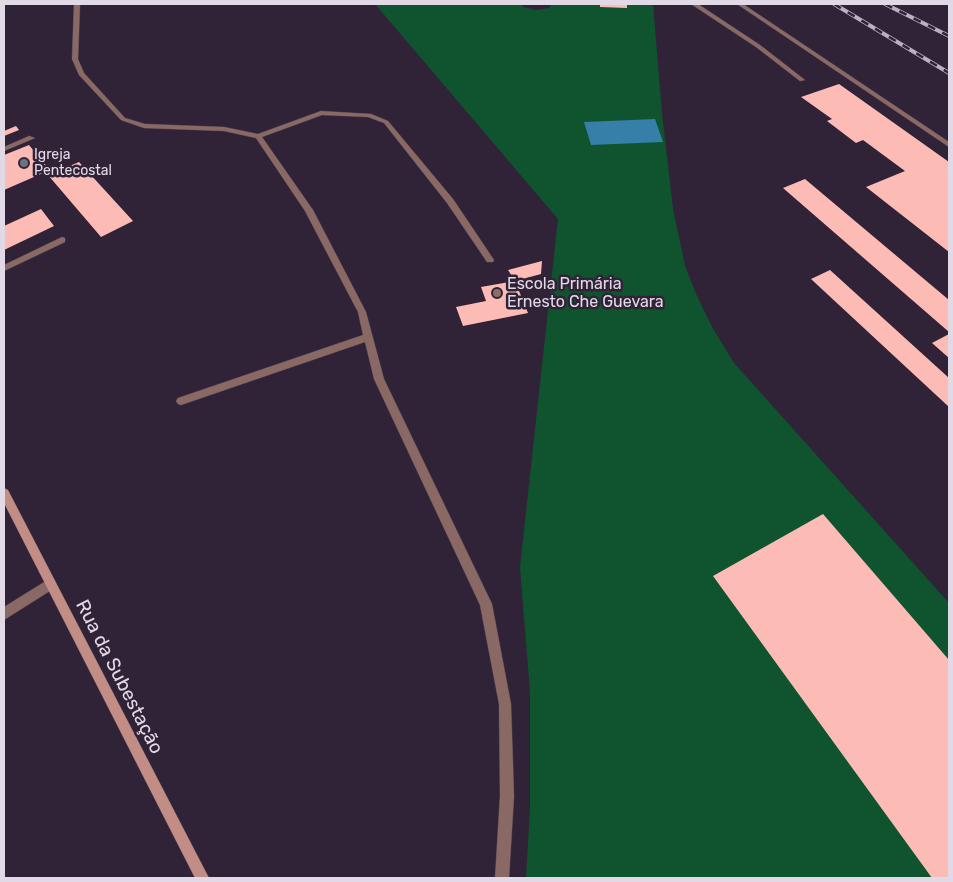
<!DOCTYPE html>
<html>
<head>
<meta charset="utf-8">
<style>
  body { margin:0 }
  #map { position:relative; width:953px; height:882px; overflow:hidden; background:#312337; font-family:Rubik,sans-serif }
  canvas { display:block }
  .frame { position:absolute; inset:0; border:5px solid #e2d9e6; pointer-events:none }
</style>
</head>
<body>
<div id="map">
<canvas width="953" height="882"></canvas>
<div class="frame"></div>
</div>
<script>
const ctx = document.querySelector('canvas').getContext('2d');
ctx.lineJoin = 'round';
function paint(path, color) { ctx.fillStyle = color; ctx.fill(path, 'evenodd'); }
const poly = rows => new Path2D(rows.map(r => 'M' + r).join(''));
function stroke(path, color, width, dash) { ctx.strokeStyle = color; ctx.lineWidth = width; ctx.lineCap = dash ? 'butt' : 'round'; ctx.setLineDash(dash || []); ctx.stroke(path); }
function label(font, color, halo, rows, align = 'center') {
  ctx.font = font + ' Rubik,sans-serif'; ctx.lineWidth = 5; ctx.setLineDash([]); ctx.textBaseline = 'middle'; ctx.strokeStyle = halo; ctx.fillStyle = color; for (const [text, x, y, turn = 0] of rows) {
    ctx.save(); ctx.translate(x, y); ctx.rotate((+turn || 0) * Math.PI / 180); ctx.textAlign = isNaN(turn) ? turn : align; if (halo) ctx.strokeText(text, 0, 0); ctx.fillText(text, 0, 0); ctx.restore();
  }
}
const green = poly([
  [375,4,521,4,523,7,536,10,549,8,552,4,653,4,662,113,673,209,685,266,697,296,712,327,734,363,949,603,949,878,526,878,530,808,530,692,520,567,558,219]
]);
const water = poly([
  [655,119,663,142,591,145,584,122]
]);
const building = poly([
  [600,4,627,4,627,8,600,7],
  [839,84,949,162,949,252,866,187,905,171,863,140,856,143,827,121,832,119,801,97],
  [16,126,19,130,4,136,4,131],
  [29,145,50,170,4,190,4,155],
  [79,162,133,221,101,237,48,175],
  [805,179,949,300,949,332,783,188],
  [41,209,54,226,4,250,4,226],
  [542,261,541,274,515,281,508,270],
  [830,270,949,378,949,407,811,279],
  [515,281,528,313,463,326,456,307,486,301,481,287],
  [949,334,949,358,932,343],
  [823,514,949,660,949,878,932,878,713,576]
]);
const lane = poly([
  [691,4,698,4,760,45,805,80,800,81,756,47,691,4],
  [737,4,743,4,949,142,949,147,737,4],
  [29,136,35,138,4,151,4,147,29,136],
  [62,237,65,238,65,242,4,271,4,265,62,237]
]);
const street = poly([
  [74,4,80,4,78,59,84,73,125,118,145,124,224,127,258,134,321,111,371,114,388,121,453,199,494,260,493,262,487,262,447,203,384,123,368,117,322,115,262,137,313,210,366,312,384,379,492,604,511,704,514,796,509,878,495,878,500,796,499,704,480,605,374,379,365,342,181,405,178,404,176,401,178,398,363,335,358,312,305,211,256,138,224,131,144,128,121,120,79,75,72,59,74,4],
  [49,579,53,581,55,585,53,589,4,620,4,607,49,579]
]);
const secondary = poly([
  [4,488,8,490,209,878,195,878,4,503,4,488]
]);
const rail = poly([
  [834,4,949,73],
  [885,4,949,36]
]);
const markers = [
  [24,163,5,"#6b7280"],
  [497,293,5,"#8d6e63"]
];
const farPoinames = [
  ["Igreja",34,155],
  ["Pentecostal",34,171]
];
const poiNames = [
  ["Escola Primária",507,284],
  ["Ernesto Che Guevara",507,302]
];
const nearStreetnames = [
  ["Rua da Subestação",119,677,63]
];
paint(green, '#0f542e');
paint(water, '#357fa9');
paint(building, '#fdbbb5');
stroke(lane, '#4d4053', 1);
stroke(street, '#4d4053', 1);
stroke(secondary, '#4d4053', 1);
paint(lane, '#8a6964');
paint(street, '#8a6964');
paint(secondary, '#c28d85');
stroke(rail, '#bab0bf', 4);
stroke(rail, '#312337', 2.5, [8]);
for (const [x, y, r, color] of markers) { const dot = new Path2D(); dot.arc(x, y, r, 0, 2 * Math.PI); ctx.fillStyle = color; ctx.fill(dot); stroke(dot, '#312337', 2); }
label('14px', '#e2d9e6', '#312337', farPoinames, 'left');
label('16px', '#e2d9e6', '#312337', poiNames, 'left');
label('19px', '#e2d9e6', '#312337', nearStreetnames);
</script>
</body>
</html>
